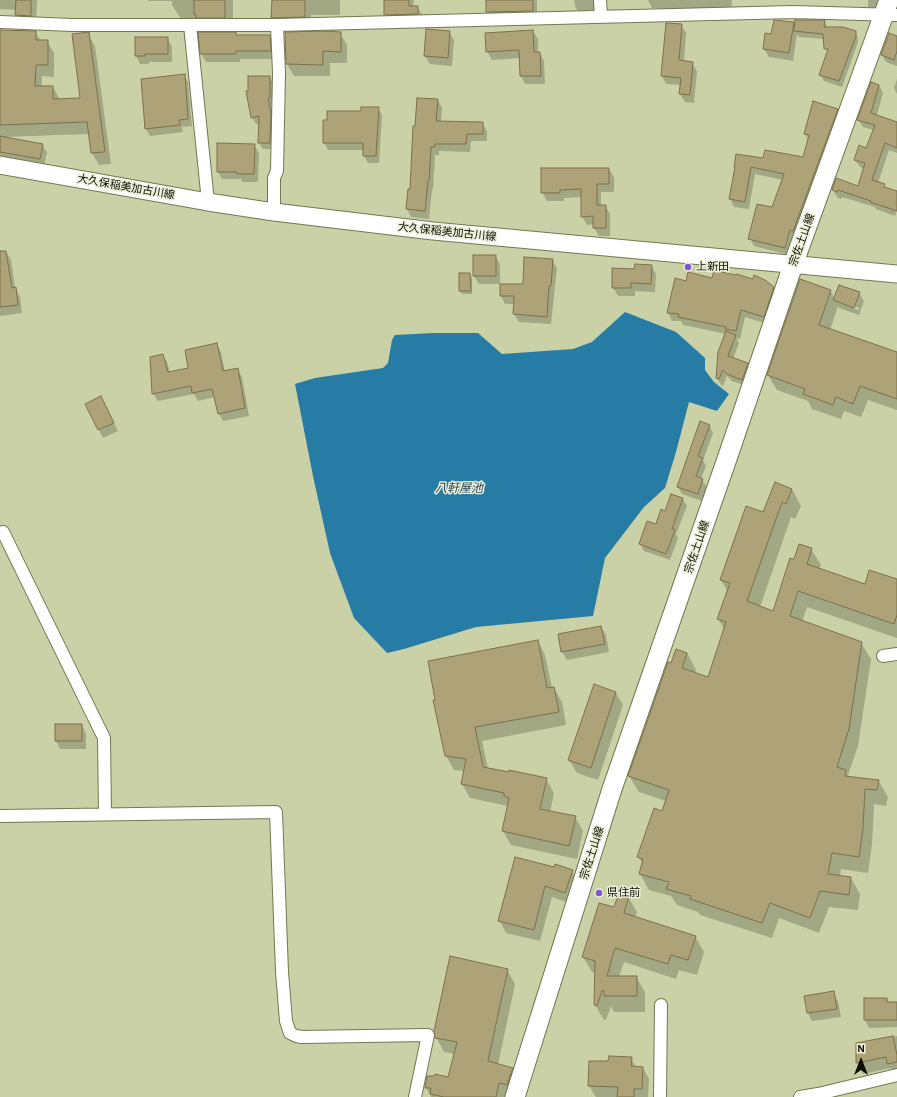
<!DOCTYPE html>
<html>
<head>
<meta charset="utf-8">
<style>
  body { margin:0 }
  #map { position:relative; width:897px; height:1097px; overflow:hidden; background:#cbd1a6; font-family:"Alegreya Sans",sans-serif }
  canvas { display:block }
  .north { position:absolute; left:841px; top:1041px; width:40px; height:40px; -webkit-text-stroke:3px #ecefd9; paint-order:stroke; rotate:0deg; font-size:11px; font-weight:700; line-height:16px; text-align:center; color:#0c0d01 }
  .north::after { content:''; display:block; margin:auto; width:14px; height:18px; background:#0c0d01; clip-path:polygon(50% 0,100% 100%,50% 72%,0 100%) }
</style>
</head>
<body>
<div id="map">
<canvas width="897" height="1097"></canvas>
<div class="north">N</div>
</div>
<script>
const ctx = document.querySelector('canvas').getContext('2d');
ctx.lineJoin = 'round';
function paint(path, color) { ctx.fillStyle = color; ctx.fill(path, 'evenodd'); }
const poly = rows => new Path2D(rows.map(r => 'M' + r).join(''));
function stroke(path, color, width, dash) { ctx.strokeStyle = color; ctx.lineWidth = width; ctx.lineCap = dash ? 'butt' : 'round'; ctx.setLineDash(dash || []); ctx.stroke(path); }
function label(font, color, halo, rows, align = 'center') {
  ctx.font = font + ' "Alegreya Sans","Noto Sans JP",sans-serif'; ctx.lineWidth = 3; ctx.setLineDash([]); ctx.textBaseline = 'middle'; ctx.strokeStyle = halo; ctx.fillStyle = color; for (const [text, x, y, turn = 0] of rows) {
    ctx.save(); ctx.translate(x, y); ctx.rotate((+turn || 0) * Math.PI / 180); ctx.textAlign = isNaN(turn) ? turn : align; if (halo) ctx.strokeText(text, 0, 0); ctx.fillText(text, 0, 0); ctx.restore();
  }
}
const water = poly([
  [625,312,676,332,705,358,705,370,714,382,729,394,717,411,689,402,676,452,665,488,644,507,605,558,593,616,476,627,404,649,387,653,354,618,330,553,313,476,295,384,315,378,383,368,388,363,392,340,395,335,434,333,478,333,502,354,573,349,592,342]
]);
const shadow = poly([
  [0,0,37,0,36,26,22,25,16,15,16,10,0,9],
  [148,0,233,0,233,31,205,31,197,19,181,19,172,5,172,1,149,1],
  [273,0,340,0,340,15,311,15,311,27,278,28,272,17],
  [384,0,414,0,413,7,417,7,422,14,422,22,389,22,385,15],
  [487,0,537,0,537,18,492,19,487,12],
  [574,0,600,0,597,13,579,14,575,6],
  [648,0,732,0,731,9,713,9,652,8],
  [868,0,883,0,881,7,872,13,868,6],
  [824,21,828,28,855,32,858,38,858,42,842,87,824,81,820,75,828,53,825,48,824,39,799,37,797,34,793,61,769,57,764,49,772,35,793,23,796,27],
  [681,25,686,33,684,62,692,63,697,71,694,103,685,102,680,94,681,85,666,84,662,76],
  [0,31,35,32,41,41,47,41,54,53,54,77,42,76,42,87,53,87,60,100,81,99,88,34,95,46,111,164,99,165,92,153,90,134,2,137,42,145,47,152,44,166,0,158,0,137,1,137,0,136],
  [533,31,538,39,538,53,540,53,544,61,545,84,525,84,521,76,520,58,492,60,487,51],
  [449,32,454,40,452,66,430,64,425,56],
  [340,33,347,45,347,63,330,63,330,76,294,76,287,64],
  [236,34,237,36,269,36,274,44,275,59,240,59,240,62,206,62,201,53],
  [897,37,897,66,886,62,882,55],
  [167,38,172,47,172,62,149,62,149,64,140,64,136,56],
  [184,75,188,82,192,126,182,127,183,132,150,136,146,129],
  [270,77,273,84,273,104,271,104,274,120,273,149,263,149,259,143,260,123,256,124,252,117],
  [897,79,897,94,894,88],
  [879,85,883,93,877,115,897,122,897,153,889,150,878,183,884,185,886,189,897,194,897,210,895,216,876,209,875,207,842,197,841,199,837,197,833,190,858,188,865,169,860,167,855,160,867,149,874,130,863,127,858,120],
  [438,100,442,108,441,122,482,123,487,131,487,141,471,141,470,152,439,151,439,155,435,155,433,189,432,189,429,219,411,217,407,209,409,190,411,191,415,127],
  [378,108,382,115,379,163,368,163,364,156,364,150,328,150,324,143,362,112],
  [837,110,841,117,789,255,754,246,750,238,773,208,783,180,755,174,749,209,734,207,730,199,736,168,764,159,803,159,809,140,805,134],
  [254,145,259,153,258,182,242,182,241,179,222,179,218,172],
  [609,169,614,177,614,192,601,192,601,206,605,206,610,214,610,236,599,236,594,228,594,224,587,225,582,216,582,197,564,198,564,201,547,201,542,192],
  [6,252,11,260,15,288,20,297,22,313,0,316,0,253],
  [474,256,495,256,500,264,500,284,479,284,474,276],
  [552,260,557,268,551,324,519,322,514,314,515,304,505,304,501,296,523,285],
  [651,266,656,274,655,292,635,291,635,296,618,296,613,287,635,270],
  [470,274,472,278,472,294,462,294,460,291],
  [713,279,773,288,778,295,768,324,745,317,740,339,736,338,739,343,733,359,747,364,751,371,746,386,732,381,727,376,723,386,721,385,717,378,726,334,683,325,681,321,672,321,668,313,687,282],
  [830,290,835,299,859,293,864,301,859,315,839,308,838,306,830,330,897,353,897,410,868,400,861,417,844,411,841,419,812,409,808,401,777,390,768,375],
  [840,301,859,308,859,310,840,303],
  [216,344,221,352,225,372,237,369,242,377,249,416,223,421,219,414,215,397,198,401,194,394,158,401,153,393,163,355,167,362,170,373,190,369],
  [86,404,105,405,118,431,103,438],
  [709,425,713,433,703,460,706,466,701,479,707,487,702,501,682,494,678,487],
  [792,489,801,506,795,519,791,517,760,607,774,612,794,560,811,549,821,565,819,569,865,585,897,580,897,638,807,607,802,622,861,643,871,659,858,746,848,775,850,778,878,780,888,797,886,806,874,804,872,845,868,873,841,869,840,876,851,878,860,894,858,910,829,907,819,933,779,918,772,938,700,915,698,912,677,905,671,896,649,890,640,874,643,864,638,857,662,812,666,801,639,792,629,776,672,665,687,653,696,670,695,674,708,678,725,630,718,619,728,592,721,580,763,513],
  [683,499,687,506,676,534,678,538,670,560,644,551,640,544,648,522,656,525,665,512],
  [601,627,606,635,609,652,567,660,562,652],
  [538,641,545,655,552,688,554,688,562,702,566,725,482,741,488,769,546,779,554,793,550,812,575,817,583,831,577,859,511,845,503,831,508,806,470,798,462,784,464,771,454,770,446,756],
  [616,693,623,705,598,780,577,773,569,760],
  [82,725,86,734,86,749,60,749,56,741],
  [515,859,572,871,579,883,572,904,552,897,540,941,506,933,500,921],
  [628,897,637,912,635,918,695,936,704,952,697,975,679,970,676,979,624,962,619,977,636,977,645,992,645,1012,614,1012,611,1006,606,1020,604,1020,595,1005,596,973,592,972,583,957,615,909],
  [507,970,515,984,498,1065,512,1069,520,1083,516,1097,431,1097,426,1087,449,1078,455,1054,444,1052,436,1037],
  [833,992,838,1001,841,1017,812,1021,808,1013],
  [865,999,887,999,889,1003,897,1003,897,1027,869,1028,865,1020],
  [897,1036,897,1074,894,1074,891,1068,863,1074,857,1063,857,1044],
  [631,1058,636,1067,643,1068,649,1079,648,1097,596,1097,589,1086]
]);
const building = poly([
  [16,0,31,0,31,16,15,15,16,0],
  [194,0,225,0,225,18,196,18,196,15,194,15,194,0],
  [272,0,305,0,305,17,271,18,272,0],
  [384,0,409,0,409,6,418,6,418,14,384,15,384,0],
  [486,0,533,0,533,11,486,12,486,0],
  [774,20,794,22,789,53,763,49,765,33,771,34,774,20],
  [795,20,825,20,824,27,843,27,856,31,856,36,839,81,819,75,828,49,824,49,823,34,794,31,795,20],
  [666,23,682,24,679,60,693,62,690,95,679,94,681,78,661,76,666,23],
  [426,29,450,31,448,58,424,56,426,29],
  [0,30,36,31,36,40,48,40,48,65,36,65,35,86,53,86,53,99,80,98,72,34,89,32,105,152,91,153,87,122,0,125,0,30],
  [533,30,534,52,540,52,541,76,520,76,519,50,486,52,485,33,533,30],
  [325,31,341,32,341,52,323,51,323,65,286,64,285,32,325,31],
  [198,32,236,32,236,35,270,35,271,51,236,51,236,54,200,54,198,32],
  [889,33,897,36,897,51,894,60,881,55,889,33],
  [135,37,168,37,168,54,145,54,145,56,135,56,135,37],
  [185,74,188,119,179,120,180,125,145,129,141,79,185,74],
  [248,76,270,76,270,98,268,98,271,113,270,143,258,143,259,116,251,118,246,91,248,91,248,76],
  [871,82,879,85,871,113,897,122,897,148,885,143,872,180,885,184,884,187,897,191,897,211,870,202,871,201,838,190,837,192,832,190,836,178,858,186,865,163,854,160,859,145,866,148,875,125,857,120,871,82],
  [417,98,438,99,436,121,483,122,483,134,467,134,466,144,435,144,435,147,431,147,429,181,428,181,425,211,406,209,408,189,410,189,413,126,415,126,417,98],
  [813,101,838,109,793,231,790,230,785,248,748,239,757,204,772,207,784,174,751,167,745,202,729,199,735,167,734,167,736,154,763,158,765,150,803,157,809,135,804,134,813,101],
  [361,107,379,107,376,156,363,156,363,143,323,143,323,120,327,120,327,111,361,111,361,107],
  [0,136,43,144,40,159,0,152,0,136],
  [217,143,255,144,254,174,237,174,237,172,217,172,217,143],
  [541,168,609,168,609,184,597,184,597,205,606,205,606,228,593,228,593,216,581,217,581,189,560,190,560,193,541,193,541,168],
  [0,251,6,251,12,288,16,287,18,305,0,307,0,251],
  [473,255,496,255,496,276,473,276,473,255],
  [524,257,553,259,551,286,549,286,547,317,513,314,514,296,500,296,500,284,523,284,524,257],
  [635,264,652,265,651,284,631,283,631,288,612,288,612,268,634,269,635,264],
  [714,270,735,275,736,274,753,279,754,275,765,280,774,287,764,317,741,310,736,331,725,329,726,327,678,317,679,314,667,313,675,278,686,281,688,272,712,278,714,270],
  [459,273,470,273,471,291,459,291,459,273],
  [800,279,831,290,819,325,897,352,897,399,860,386,853,404,836,397,833,405,803,394,805,389,767,375,800,279],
  [839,285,860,292,854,308,833,300,839,285],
  [726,331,736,335,728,356,748,363,742,380,727,374,723,370,719,379,716,378,718,352,726,331],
  [217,343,223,371,238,368,245,408,218,414,212,389,192,393,191,386,152,394,150,357,163,354,168,372,188,368,185,350,217,343],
  [101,396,114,423,98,430,85,404,101,396],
  [700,421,710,425,698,456,703,458,696,476,703,479,698,494,677,487,700,421],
  [775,482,792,489,786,504,782,502,747,601,773,611,790,558,794,559,799,544,812,548,807,564,865,584,869,570,897,579,897,615,894,624,798,591,790,616,862,642,849,729,837,767,846,770,845,776,879,780,877,790,865,789,863,828,859,857,832,853,828,874,851,877,849,895,820,891,810,918,770,903,762,923,690,899,691,896,666,889,669,882,639,874,643,859,637,857,654,808,662,811,669,790,628,776,668,662,671,663,676,649,687,653,682,668,708,677,726,622,717,619,730,583,720,580,746,506,763,512,775,482],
  [671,494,683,498,672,529,675,530,666,554,639,544,647,521,656,524,661,509,665,511,671,494],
  [601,626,605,644,561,652,558,634,601,626],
  [538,640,547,688,554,687,559,712,475,727,483,767,509,772,509,770,547,778,540,809,576,816,569,846,502,831,509,798,504,796,504,793,461,784,466,759,445,756,433,700,435,700,428,661,538,640],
  [594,684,616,692,591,768,568,760,594,684],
  [55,724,82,724,82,741,55,741,55,724],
  [515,857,554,867,555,864,573,870,565,893,545,886,534,930,498,921,515,857],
  [619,893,629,896,624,913,696,936,688,960,671,955,668,964,615,948,607,976,637,976,637,996,604,996,604,991,602,991,597,1006,594,1005,595,961,582,957,599,903,614,907,619,893],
  [450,956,508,969,488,1061,513,1068,507,1085,499,1083,496,1097,444,1097,430,1094,431,1088,425,1088,427,1076,434,1076,435,1074,448,1077,457,1042,435,1038,434,1031,450,956],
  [834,991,837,1009,807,1013,804,996,834,991],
  [864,998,887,998,887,1002,897,1002,897,1020,864,1020,864,998],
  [893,1036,897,1055,897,1062,887,1064,886,1057,856,1063,856,1043,893,1036],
  [609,1056,632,1057,631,1066,643,1067,642,1089,634,1089,634,1097,617,1097,618,1087,588,1086,589,1061,608,1061,609,1056]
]);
const street = poly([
  [600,0,601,17],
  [0,22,72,25,277,25,793,12,897,15],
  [190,25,208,202],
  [274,212,274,178,277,171,279,73,277,25],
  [0,533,3,532,104,738,105,814],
  [883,656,897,654],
  [0,816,276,812,282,972,286,1021,290,1033,296,1036,302,1037,428,1035,415,1097],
  [660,1097,661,1005],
  [800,1097,818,1094,897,1075]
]);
const secondary = poly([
  [0,165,208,202,274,212,433,231,897,274]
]);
const primary = poly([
  [515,1097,612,789,729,453,793,265,889,0]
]);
const markers = [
  [688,267,4,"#7d56d0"],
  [599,893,4,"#7d56d0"]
];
const streetNames = [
  ["大久保稲美加古川線",126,187,10],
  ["大久保稲美加古川線",447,232,6],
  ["宗佐土山線",802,240,-70],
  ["宗佐土山線",697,547,-71],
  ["宗佐土山線",592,853,-72]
];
const poiNames = [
  ["上新田",696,267],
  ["県住前",607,893]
];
const waterNames = [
  ["八軒屋池",459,488]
];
paint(water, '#277ca5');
paint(shadow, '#0003');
paint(building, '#aea279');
stroke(building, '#7c7149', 1);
stroke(street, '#727850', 14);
stroke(secondary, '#727850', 19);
stroke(primary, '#727850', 21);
stroke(street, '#fff', 12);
stroke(secondary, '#fff', 17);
stroke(primary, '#fff', 19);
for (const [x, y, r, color] of markers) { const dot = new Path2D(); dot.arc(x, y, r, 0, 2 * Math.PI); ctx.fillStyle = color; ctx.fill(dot); stroke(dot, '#ecefd9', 1.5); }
label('11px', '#0c0d01', '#ecefd9', streetNames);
label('11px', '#0c0d01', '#ecefd9', poiNames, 'left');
label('italic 12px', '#294251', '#ecefd9', waterNames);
</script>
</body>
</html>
